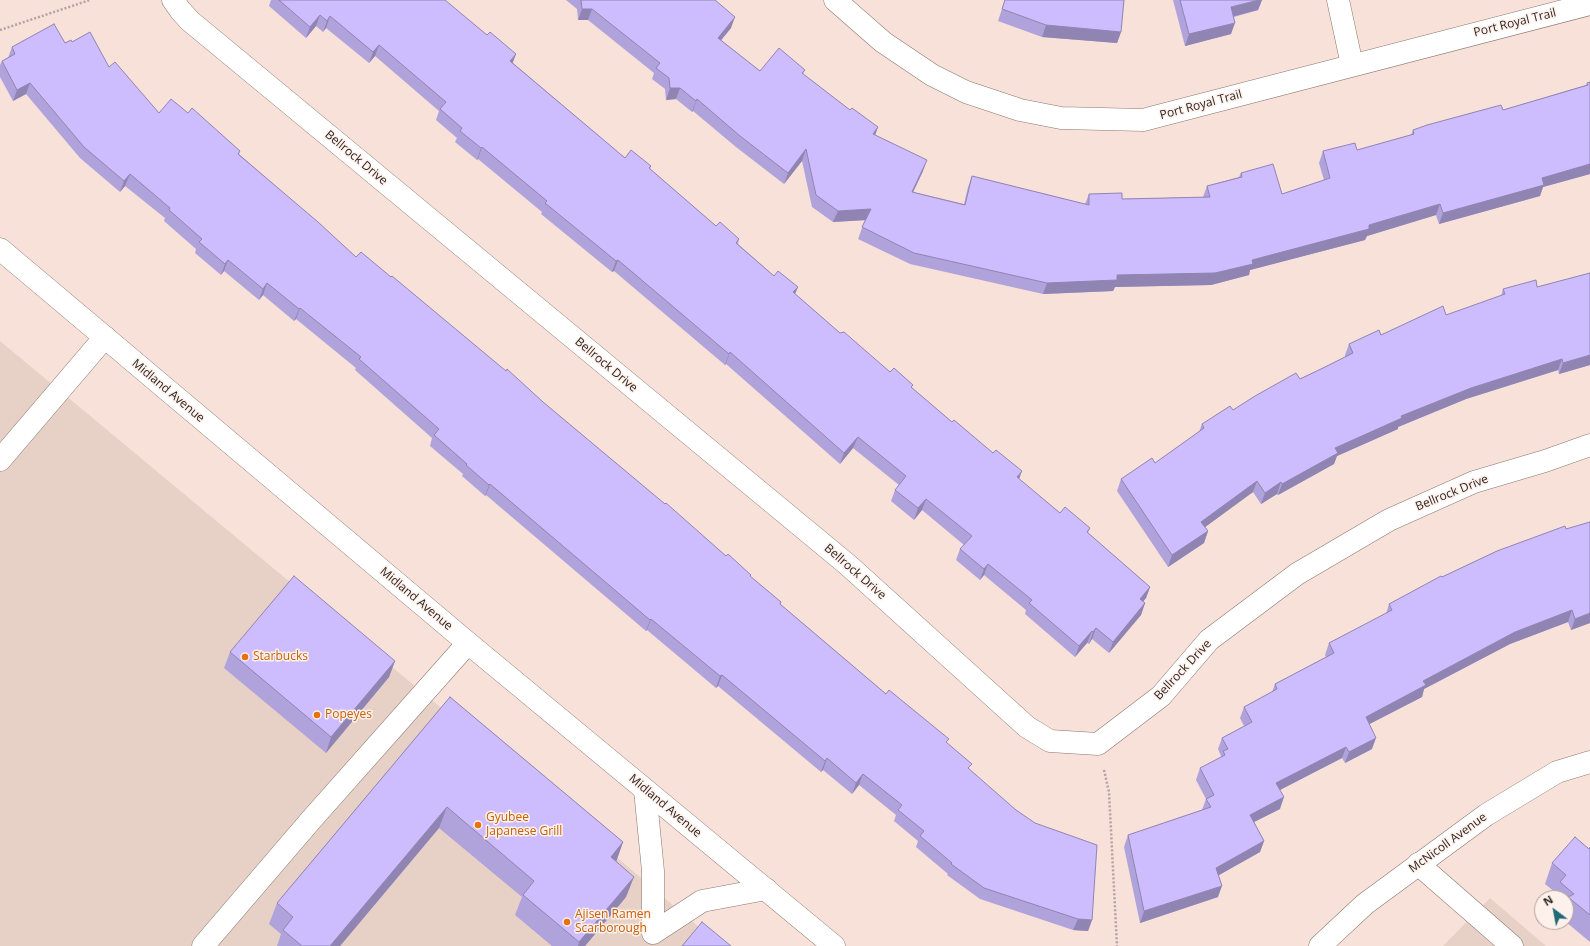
<!DOCTYPE html>
<html>
<head>
<meta charset="utf-8">
<style>
  body { margin:0 }
  #map { position:relative; width:1590px; height:946px; overflow:hidden; background:#f7e1d9; font-family:"Open Sans",sans-serif }
  canvas { display:block }
  .north { position:absolute; left:1534px; top:890px; width:40px; height:40px; box-sizing:border-box; background:#fef1eb; border:1px solid #aba09b; border-radius:50%; rotate:328deg; font-size:11px; font-weight:700; line-height:16px; text-align:center; color:#2e2623 }
  .north::after { content:''; display:block; margin:auto; width:14px; height:18px; background:#206975; clip-path:polygon(50% 0,100% 100%,50% 72%,0 100%) }
</style>
</head>
<body>
<div id="map">
<canvas width="1590" height="946"></canvas>
<div class="north">N</div>
</div>
<script>
const ctx = document.querySelector('canvas').getContext('2d');
ctx.lineJoin = 'round';
function paint(path, color) { ctx.fillStyle = color; ctx.fill(path, 'evenodd'); }
const poly = rows => new Path2D(rows.map(r => 'M' + r).join(''));
function stroke(path, color, width, dash) { ctx.strokeStyle = color; ctx.lineWidth = width; ctx.lineCap = dash ? 'butt' : 'round'; ctx.setLineDash(dash || []); ctx.stroke(path); }
function label(font, color, halo, rows, align = 'center') {
  ctx.font = font + ' "Open Sans",sans-serif'; ctx.lineWidth = 3; ctx.setLineDash([]); ctx.textBaseline = 'middle'; ctx.strokeStyle = halo; ctx.fillStyle = color; for (const [text, x, y, turn = 0] of rows) {
    ctx.save(); ctx.translate(x, y); ctx.rotate((+turn || 0) * Math.PI / 180); ctx.textAlign = isNaN(turn) ? turn : align; if (halo) ctx.strokeText(text, 0, 0); ctx.fillText(text, 0, 0); ctx.restore();
  }
}
const commercial = poly([
  [0,341,439,706,721,946,0,946],
  [1490,898,1546,946,1443,946]
]);
const path = poly([
  [0,30,90,0],
  [1104,770,1109,792,1117,946]
]);
const minor = poly([
  [173,0,180,10,190,21,848,565,1027,727,1050,741,1098,744,1161,696,1209,640,1297,574,1389,520,1474,482,1545,461,1590,445],
  [835,0,883,42,932,75,966,92,1020,110,1061,118,1143,120,1590,4],
  [1338,0,1352,65],
  [0,460,105,337],
  [645,790,653,871,653,933],
  [1418,864,1512,946],
  [653,933,702,901,766,889],
  [203,946,311,820,468,643]
]);
const major = poly([
  [0,249,468,643,834,946],
  [1320,946,1365,904,1486,815,1557,772,1590,762]
]);
const wall = poly([
  [271,0,445,0,513,63,625,158,651,166,650,169,716,226,739,239,738,244,774,276,798,287,795,294,840,333,890,372,912,388,1019,479,1060,513,1090,528,1088,533,1150,587,1146,598,1143,602,1145,603,1141,615,1109,653,1092,639,1089,644,1087,643,1075,657,1025,614,1026,610,984,575,980,580,956,560,960,549,964,545,922,510,914,520,891,501,895,490,899,485,853,448,840,464,726,364,725,365,614,271,612,272,541,214,542,212,478,159,477,160,455,142,457,138,436,120,439,111,375,56,369,63,326,28,323,32,316,26,306,38,269,6],
  [566,0,715,0,731,28,721,40,760,71,805,70,803,74,850,110,878,127,875,135,923,171,913,192,964,204,968,187,972,176,1085,204,1089,194,1122,199,1203,197,1207,186,1239,177,1241,173,1282,194,1324,180,1319,163,1323,151,1357,150,1411,135,1413,130,1503,110,1586,85,1587,83,1590,82,1590,174,1543,187,1540,196,1439,224,1436,215,1367,236,1365,240,1250,270,1249,275,1211,285,1115,287,1113,291,1043,294,910,264,858,239,865,220,833,222,812,207,802,161,784,184,736,147,693,111,692,112,676,99,666,100,665,89,652,79,654,73,588,20,578,20,577,9],
  [1005,0,1121,32,1117,43,1042,37,998,21],
  [1173,0,1262,0,1258,10,1234,17,1231,34,1185,46],
  [72,42,109,67,159,113,188,113,240,151,239,154,356,257,543,402,726,556,751,575,750,577,781,602,780,604,886,694,947,743,1092,920,1088,931,1073,930,980,899,947,875,948,874,916,847,918,841,894,821,896,815,859,785,852,794,823,770,821,772,718,686,716,688,647,630,646,631,486,495,485,496,462,476,463,474,430,446,432,438,355,370,356,368,296,319,294,321,263,295,259,300,224,271,221,275,195,253,196,249,164,221,165,218,125,186,120,192,80,158,26,94,13,101,0,77,0,65,2,61,8,58,12,47],
  [1537,287,1590,365,1559,374,1558,370,1466,399,1398,427,1398,429,1337,456,1334,464,1278,495,1277,494,1261,504,1253,492,1205,527,1208,531,1204,543,1168,567,1117,491,1121,479,1155,463,1199,432,1202,424,1300,379,1345,357,1345,355,1349,344,1446,315,1501,296,1503,289],
  [1497,551,1590,623,1571,630,1568,622,1510,644,1424,689,1422,697,1369,724,1372,749,1345,763,1342,758,1280,790,1280,809,1254,822,1264,841,1260,852,1219,875,1218,897,1140,923,1124,847,1128,835,1202,810,1206,799,1196,780,1200,768,1221,757,1221,756,1218,749,1222,738,1244,726,1240,718,1244,707,1272,692,1275,684,1326,657,1325,655,1329,643,1386,614,1389,604,1442,577],
  [230,652,395,661,389,677,326,753,224,668],
  [450,697,623,842,616,862,626,897,585,946,552,946,515,915,522,897,439,828,340,946,277,946,281,934,269,924,277,903],
  [1590,847,1590,942,1566,922,1566,898,1554,898,1556,893,1545,884,1552,863,1589,849]
]);
const shadedWall = poly([
  [1259,0,1262,0,1258,10,1227,18,1231,7],
  [582,9,592,9,588,20,578,20],
  [320,15,316,26,306,38,310,27],
  [330,16,326,28,323,32,327,21],
  [735,17,731,28,714,49,718,38],
  [1235,23,1231,34,1185,46,1189,34],
  [1046,25,1121,32,1117,43,1042,37],
  [379,45,375,56,369,63,373,52],
  [516,54,512,65,510,61],
  [30,83,26,94,13,101,17,90],
  [670,88,680,88,676,99,666,100],
  [697,99,693,111,692,112,696,101],
  [878,127,874,138,873,134],
  [482,147,478,159,477,160,481,148],
  [806,149,802,161,784,184,788,173],
  [927,160,923,171,908,203,912,192],
  [1590,164,1590,174,1543,187,1540,196,1439,224,1443,213,1542,178],
  [130,174,125,186,120,192,124,181],
  [1440,204,1436,215,1367,236,1365,240,1250,270,1249,275,1211,285,1115,287,1113,291,1043,294,1047,283,1252,260],
  [871,209,867,220,833,222,838,211],
  [228,260,224,271,221,275,225,264],
  [618,260,614,271,612,272,616,261],
  [267,283,263,295,259,300,263,289],
  [798,287,793,298,793,292],
  [300,308,296,319,294,321,299,309],
  [730,352,726,364,725,365,729,354],
  [1590,355,1590,365,1559,374,1563,363],
  [1562,359,1558,370,1466,399,1398,427,1398,429,1337,456,1334,464,1278,495,1282,484,1335,448,1401,416,1471,388],
  [858,437,853,448,840,464,844,453],
  [1022,471,1018,482,1017,477],
  [1257,481,1253,492,1197,533,1201,522],
  [1281,482,1277,494,1261,504,1265,493],
  [490,484,486,495,485,496,489,485],
  [926,499,922,510,914,520,918,508],
  [1208,531,1204,543,1168,567,1172,555],
  [988,564,984,575,980,580,984,569],
  [1150,587,1146,598,1136,610,1140,599],
  [1145,603,1141,615,1109,653,1113,642],
  [1572,610,1568,622,1510,644,1424,689,1422,697,1362,728,1366,717,1423,681,1515,632],
  [1590,613,1590,623,1571,630,1575,619],
  [651,619,647,630,646,631,650,620],
  [1096,628,1092,639,1089,644,1093,632],
  [1092,631,1087,643,1075,657,1079,646],
  [395,661,389,677,326,753,331,737],
  [722,675,718,686,716,688,720,676],
  [1376,738,1372,749,1345,763,1349,752],
  [1346,747,1342,758,1272,794,1276,783],
  [827,758,823,770,821,772,825,761],
  [863,774,859,785,852,794,856,783],
  [1284,797,1280,809,1246,826,1250,815],
  [447,807,439,828,340,946,330,946],
  [1264,841,1260,852,1212,879,1216,868],
  [623,842,616,862,611,857],
  [634,877,626,897,585,946,578,946,579,942],
  [1222,886,1218,897,1140,923,1144,911],
  [1078,919,1092,920,1088,931,1073,930]
]);
const building = poly([
  [279,0,445,0,487,35,490,32,516,54,510,61,625,158,631,150,651,166,649,168,716,226,720,222,739,239,736,243,774,276,778,271,798,287,793,292,840,333,844,332,890,372,894,368,913,385,911,387,952,422,954,420,993,453,996,450,1022,471,1017,477,1060,513,1065,507,1090,528,1087,532,1150,587,1140,599,1145,603,1113,642,1096,628,1093,632,1092,631,1079,646,1029,603,1032,600,988,564,984,569,960,549,972,536,926,499,918,508,895,490,906,476,858,437,844,453,730,352,729,354,618,260,616,261,545,203,547,201,482,147,481,148,460,131,462,128,440,109,446,102,379,45,373,52,330,16,327,21,320,15,310,27,279,0],
  [581,0,715,0,735,17,718,38,760,71,779,48,805,70,802,73,850,110,852,108,878,127,873,134,927,160,912,192,965,205,972,176,1089,205,1089,194,1122,193,1122,199,1210,197,1207,186,1242,177,1241,173,1273,164,1282,194,1330,178,1323,151,1355,143,1357,150,1414,134,1413,130,1427,125,1501,105,1503,110,1588,85,1587,83,1590,82,1590,164,1542,178,1544,185,1443,213,1440,204,1369,225,1369,229,1252,260,1253,264,1215,273,1117,275,1117,280,1047,283,914,253,862,227,871,209,838,211,816,195,806,149,788,173,740,136,697,99,696,101,680,88,670,88,669,78,656,68,660,63,592,9,582,9,581,0],
  [1005,0,1124,0,1121,32,1046,25,1002,9,1005,0],
  [1180,0,1259,0,1231,7,1235,23,1189,34,1180,0],
  [54,24,65,43,71,40,72,42,90,32,109,67,115,62,159,113,171,99,188,113,192,108,240,151,238,154,318,222,356,257,361,252,391,277,392,276,506,371,507,369,543,402,665,504,666,503,726,556,728,554,751,575,750,576,781,602,780,604,886,694,889,690,949,739,946,742,972,764,968,768,1016,810,1035,823,1097,845,1092,920,1078,919,984,888,951,864,952,863,920,836,924,831,898,810,902,805,863,774,856,783,827,758,825,761,722,675,720,676,651,619,650,620,490,484,489,485,466,465,467,464,434,435,439,429,359,359,361,357,300,308,299,309,267,283,263,289,228,260,225,264,199,242,202,239,169,210,170,208,130,174,124,181,84,147,30,83,17,90,2,61,15,54,12,47,54,24],
  [1590,273,1590,355,1563,363,1562,359,1471,388,1401,416,1402,418,1335,448,1338,453,1282,484,1281,482,1265,493,1257,481,1201,522,1208,531,1172,555,1121,479,1152,458,1155,463,1204,428,1202,424,1230,406,1233,410,1255,396,1296,373,1300,379,1323,368,1353,353,1349,344,1379,330,1381,335,1443,306,1446,315,1505,294,1503,289,1536,280,1537,287,1590,273],
  [1590,522,1590,613,1575,619,1572,610,1515,632,1423,681,1426,685,1366,717,1376,738,1349,752,1346,747,1276,783,1284,797,1250,815,1264,841,1216,868,1222,886,1144,911,1128,835,1211,807,1206,799,1214,795,1200,768,1225,755,1223,751,1228,749,1222,738,1252,722,1244,707,1277,689,1275,684,1334,653,1329,643,1392,610,1389,604,1441,576,1442,577,1497,551,1565,526,1566,529,1590,522],
  [294,576,395,661,331,737,230,652,294,576],
  [450,697,623,842,611,857,634,877,579,942,523,895,534,881,447,807,330,946,302,946,283,930,293,917,277,903,450,697],
  [1575,837,1589,849,1590,847,1590,915,1568,897,1574,894,1560,882,1566,875,1552,863,1575,837],
  [702,922,731,946,682,946,702,922]
]);
const markers = [
  [245,657,4,"#e8710a"],
  [317,715,4,"#e8710a"],
  [478,825,4,"#e8710a"],
  [567,922,4,"#e8710a"]
];
const streetNames = [
  ["Port Royal Trail",1515,23,-14],
  ["Port Royal Trail",1201,105,-15],
  ["Bellrock Drive",356,158,40],
  ["Bellrock Drive",606,365,40],
  ["Midland Avenue",168,391,40],
  ["Bellrock Drive",1452,493,-22],
  ["Bellrock Drive",855,572,41],
  ["Midland Avenue",416,599,40],
  ["Bellrock Drive",1183,670,-47],
  ["Midland Avenue",665,806,40],
  ["McNicoll Avenue",1448,843,-36]
];
const foodNames = [
  ["Starbucks",253,657],
  ["Popeyes",325,715],
  ["Gyubee",486,818],
  ["Japanese Grill",486,832],
  ["Ajisen Ramen",575,915],
  ["Scarborough",575,929]
];
paint(commercial, '#e7d0c6');
stroke(minor, '#8b7870', 23);
stroke(major, '#8b7870', 23);
stroke(path, '#b4a39c', 2.5, [2, 2]);
stroke(minor, '#fff', 22);
stroke(major, '#fff', 22);
paint(wall, '#b0a3db');
paint(shadedWall, '#9084b2');
paint(building, '#cdbdff');
stroke(building, '#9084b2', 1);
for (const [x, y, r, color] of markers) { const dot = new Path2D(); dot.arc(x, y, r, 0, 2 * Math.PI); ctx.fillStyle = color; ctx.fill(dot); stroke(dot, '#fef1eb', 1.5); }
label('12px', '#2e2623', '#fef1eb', streetNames);
label('12px', '#c56008', '#fef1eb', foodNames, 'left');
</script>
</body>
</html>
